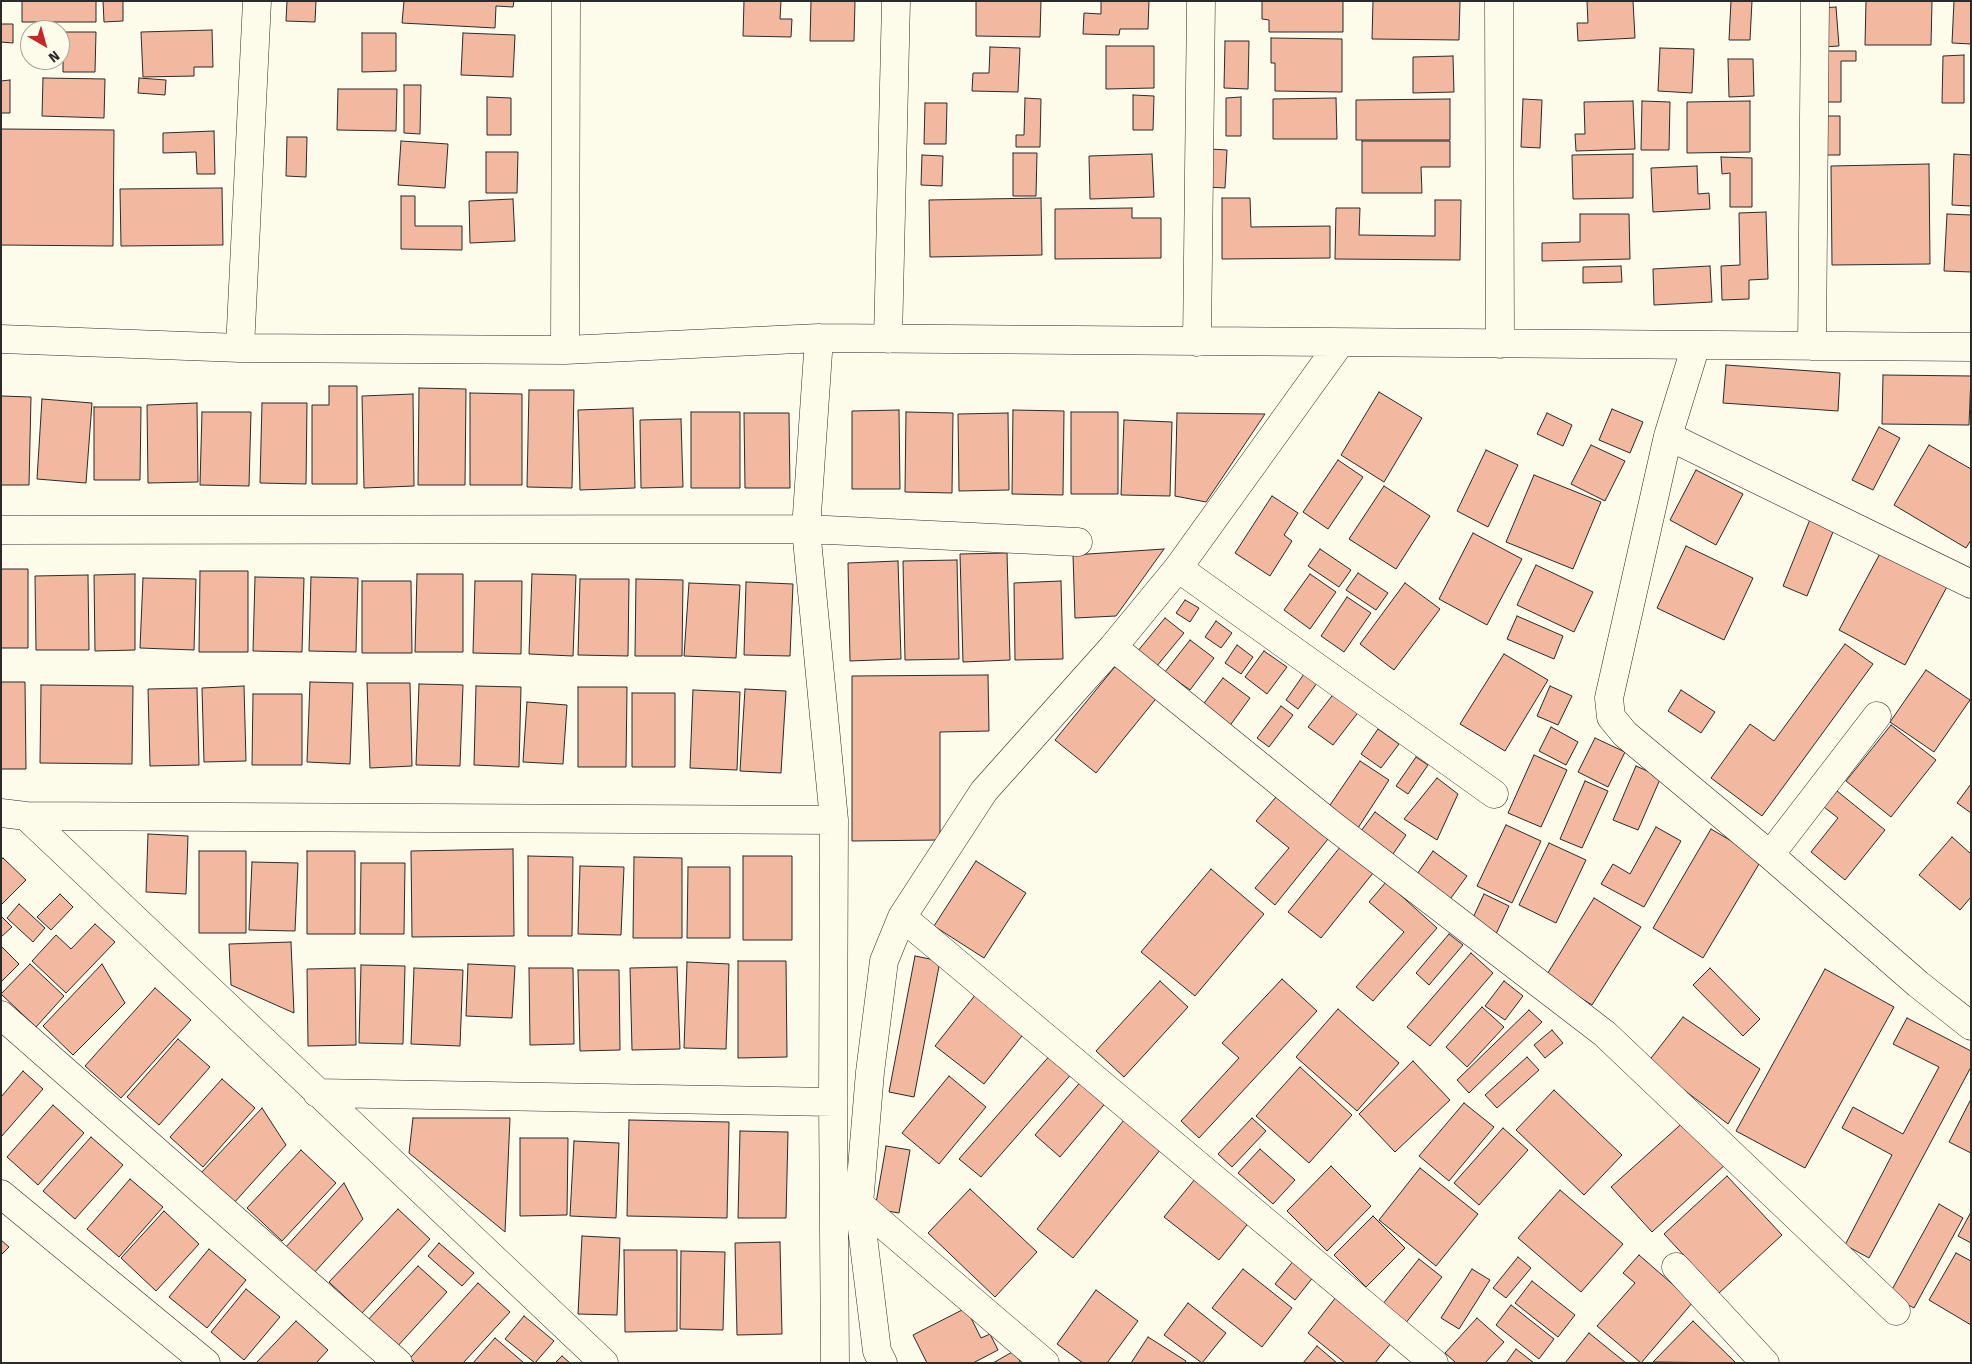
<!DOCTYPE html>
<html>
<head>
<meta charset="utf-8">
<style>
  body { margin:0 }
  #map { position:relative; width:1972px; height:1364px; overflow:hidden; background:#fdfbea; font-family:"Fira Sans",sans-serif }
  canvas { display:block }
  .frame { position:absolute; inset:0; border:2px solid #2b2b2b; pointer-events:none }
  .north { position:absolute; left:20px; top:20px; width:50px; height:50px; box-sizing:border-box; background:#fdfbea; border:1px solid #a9a89e; border-radius:50%; rotate:142deg; font-size:14px; font-weight:700; line-height:20px; text-align:center; color:#2b2b2b }
  .north::after { content:''; display:block; margin:auto; width:18px; height:22px; background:#c62828; clip-path:polygon(50% 0,100% 100%,50% 72%,0 100%) }
</style>
</head>
<body>
<div id="map">
<canvas width="1972" height="1364"></canvas>
<div class="frame"></div>
<div class="north">N</div>
</div>
<script>
const ctx = document.querySelector('canvas').getContext('2d');
ctx.lineJoin = 'round';
function paint(path, color) { ctx.fillStyle = color; ctx.fill(path, 'evenodd'); }
const poly = rows => new Path2D(rows.map(r => 'M' + r).join(''));
function stroke(path, color, width, dash) { ctx.strokeStyle = color; ctx.lineWidth = width; ctx.lineCap = dash ? 'butt' : 'round'; ctx.setLineDash(dash || []); ctx.stroke(path); }
const building = poly([
  [22,1,96,1,96,22,22,22,22,1],
  [103,1,123,1,123,21,104,22,103,1],
  [287,1,316,1,315,22,286,21,287,1],
  [404,1,514,1,513,7,496,6,495,28,402,23,404,1],
  [744,1,781,1,780,19,792,19,791,37,743,36,744,1],
  [811,1,855,1,854,41,810,41,811,1],
  [976,1,1041,1,1040,37,976,36,976,1],
  [1101,1,1149,1,1148,29,1120,29,1119,35,1083,34,1084,13,1101,14,1101,1],
  [1262,1,1343,1,1343,32,1269,32,1269,20,1262,19,1262,1],
  [1373,1,1460,1,1459,40,1372,39,1373,1],
  [1587,1,1633,1,1635,38,1578,41,1577,23,1588,23,1587,1],
  [1731,1,1752,1,1750,40,1729,40,1731,1],
  [1866,1,1932,1,1931,45,1865,45,1866,1],
  [1954,1,1971,1,1971,44,1952,43,1954,1],
  [1836,7,1839,46,1823,47,1820,8,1836,7],
  [1,24,13,24,13,43,1,42,1,24],
  [212,30,213,67,194,67,194,76,143,77,141,32,212,30],
  [63,32,96,32,95,72,63,72,63,32],
  [362,33,396,33,396,71,362,72,362,33],
  [463,33,515,35,513,77,461,75,463,33],
  [1271,38,1342,39,1342,92,1275,91,1275,63,1271,63,1271,38],
  [1225,41,1249,41,1248,89,1224,88,1225,41],
  [1106,46,1154,46,1154,88,1106,89,1106,46],
  [990,47,1020,48,1018,92,972,91,973,73,989,73,990,47],
  [1660,48,1694,49,1692,93,1658,91,1660,48],
  [1823,51,1856,51,1856,61,1841,61,1841,102,1824,102,1823,51],
  [1964,55,1964,103,1942,103,1943,56,1964,55],
  [1453,56,1454,92,1413,93,1413,57,1453,56],
  [1728,59,1753,59,1754,96,1729,97,1728,59],
  [43,78,105,79,104,118,42,116,43,78],
  [139,78,166,80,165,95,138,93,139,78],
  [10,80,10,113,1,113,1,81,10,80],
  [404,85,421,85,420,134,404,133,404,85],
  [338,89,397,89,396,131,337,130,338,89],
  [1133,95,1154,96,1153,130,1133,130,1133,95],
  [487,97,511,98,511,135,487,135,487,97],
  [1241,97,1241,136,1226,136,1226,98,1241,97],
  [1025,98,1041,99,1040,147,1016,147,1016,135,1024,135,1025,98],
  [1336,98,1337,139,1273,139,1273,99,1336,98],
  [1450,99,1450,140,1356,140,1356,100,1450,99],
  [1523,99,1542,100,1540,148,1521,147,1523,99],
  [1633,101,1635,149,1576,151,1575,134,1585,134,1584,102,1633,101],
  [1642,101,1670,102,1669,150,1641,150,1642,101],
  [1750,101,1750,152,1687,153,1687,102,1750,101],
  [925,103,947,103,946,144,924,144,925,103],
  [1822,116,1840,116,1840,155,1822,155,1822,116],
  [1,129,114,130,113,246,1,245,1,129],
  [214,131,215,174,197,174,196,152,163,153,163,133,214,131],
  [287,137,307,137,306,177,286,176,287,137],
  [401,141,448,144,445,188,398,185,401,141],
  [1362,141,1450,141,1450,167,1421,167,1422,193,1362,193,1362,141],
  [1210,149,1227,150,1225,188,1207,187,1210,149],
  [486,152,518,152,517,193,486,193,486,152],
  [1013,153,1037,153,1036,196,1013,196,1013,153],
  [1152,154,1154,197,1090,199,1089,156,1152,154],
  [1633,154,1633,198,1573,199,1572,155,1633,154],
  [1954,154,1971,155,1971,206,1952,205,1954,154],
  [922,155,943,156,942,186,921,185,922,155],
  [1721,157,1752,158,1752,207,1730,207,1730,173,1722,174,1721,157],
  [1929,164,1930,264,1832,265,1831,166,1929,164],
  [1697,166,1698,194,1709,193,1710,209,1653,212,1651,168,1697,166],
  [222,188,223,245,121,246,120,189,222,188],
  [401,196,415,196,415,226,462,226,462,250,401,249,401,196],
  [1041,198,1042,255,930,257,929,200,1041,198],
  [1222,198,1250,198,1251,227,1330,226,1330,258,1222,259,1222,198],
  [513,199,515,241,470,243,469,201,513,199],
  [1435,200,1461,200,1460,260,1335,259,1336,208,1360,208,1359,235,1435,236,1435,200],
  [1132,208,1132,218,1161,218,1161,258,1055,259,1055,209,1132,208],
  [1766,212,1768,279,1749,280,1749,299,1722,300,1721,266,1740,265,1739,213,1766,212],
  [1580,214,1629,214,1630,259,1542,261,1542,243,1580,242,1580,214],
  [1947,214,1971,215,1971,272,1944,271,1947,214],
  [1621,266,1622,282,1583,283,1583,267,1621,266],
  [1710,266,1712,302,1654,305,1653,269,1710,266],
  [1726,365,1840,373,1838,411,1723,403,1726,365],
  [1883,375,1971,376,1969,425,1882,424,1883,375],
  [329,386,357,386,357,484,312,484,312,405,329,405,329,386],
  [419,388,466,389,465,485,418,485,419,388],
  [529,390,574,390,572,488,527,487,529,390],
  [1379,392,1422,418,1384,482,1341,455,1379,392],
  [470,393,522,394,522,485,470,485,470,393],
  [413,394,414,486,364,488,362,396,413,394],
  [1,396,31,397,29,485,1,485,1,396],
  [42,399,92,403,86,483,37,479,42,399],
  [197,403,198,482,148,483,147,405,197,403],
  [262,403,307,403,306,484,260,483,262,403],
  [94,407,141,407,140,480,94,480,94,407],
  [633,408,635,488,580,490,578,410,633,408],
  [1612,409,1643,422,1630,453,1599,440,1612,409],
  [899,410,900,489,852,489,852,411,899,410],
  [1013,410,1064,411,1063,495,1012,494,1013,410],
  [202,412,251,412,249,486,200,485,202,412],
  [691,412,740,412,740,488,691,488,691,412],
  [906,412,953,413,952,493,905,492,906,412],
  [1071,412,1118,412,1118,494,1071,494,1071,412],
  [744,413,789,413,790,488,745,488,744,413],
  [1008,413,1009,490,959,491,958,414,1008,413],
  [1177,413,1265,414,1206,502,1175,496,1177,413],
  [1547,413,1572,425,1563,446,1537,434,1547,413],
  [681,419,683,487,641,488,640,420,681,419],
  [1124,420,1172,422,1170,496,1121,495,1124,420],
  [1879,427,1900,438,1873,490,1852,480,1879,427],
  [1591,445,1625,461,1605,501,1571,484,1591,445],
  [1929,445,1971,469,1971,540,1966,548,1894,505,1929,445],
  [1486,450,1518,465,1488,527,1457,511,1486,450],
  [1338,460,1363,477,1328,529,1303,512,1338,460],
  [1696,470,1743,494,1716,545,1670,520,1696,470],
  [1534,475,1601,502,1573,569,1506,542,1534,475],
  [1384,486,1430,516,1396,569,1349,539,1384,486],
  [1272,496,1298,513,1284,535,1292,541,1270,576,1235,553,1272,496],
  [1811,517,1835,527,1807,596,1783,586,1811,517],
  [1473,533,1522,559,1487,625,1439,599,1473,533],
  [1686,546,1753,578,1724,640,1657,608,1686,546],
  [1883,548,1949,583,1905,665,1839,630,1883,548],
  [1164,549,1116,616,1075,618,1073,555,1164,549],
  [1320,549,1351,570,1339,587,1308,566,1320,549],
  [1007,553,1010,660,963,662,960,554,1007,553],
  [957,560,959,659,905,660,903,561,957,560],
  [898,561,901,659,850,661,848,563,898,561],
  [1536,565,1593,592,1574,632,1517,605,1536,565],
  [1,569,28,569,28,648,1,648,1,569],
  [200,571,248,571,248,652,199,652,200,571],
  [1358,573,1388,593,1376,610,1346,590,1358,573],
  [135,574,135,650,95,651,94,575,135,574],
  [417,574,463,574,463,652,415,652,417,574],
  [532,574,576,575,573,656,529,654,532,574],
  [1310,574,1336,592,1310,629,1284,610,1310,574],
  [88,575,89,650,36,650,35,576,88,575],
  [255,577,304,578,302,652,253,651,255,577],
  [311,577,358,578,356,652,309,651,311,577],
  [143,578,196,579,194,650,140,648,143,578],
  [580,579,629,579,628,656,578,655,580,579],
  [636,579,683,580,682,656,635,656,636,579],
  [362,581,411,581,412,653,362,653,362,581],
  [475,581,522,581,521,654,473,653,475,581],
  [1061,581,1063,659,1015,660,1014,583,1061,581],
  [746,582,793,584,790,656,744,655,746,582],
  [689,583,740,585,736,658,684,656,689,583],
  [1405,583,1440,609,1394,670,1360,644,1405,583],
  [1347,597,1371,613,1344,652,1321,636,1347,597],
  [1185,600,1199,608,1190,622,1176,613,1185,600],
  [1517,616,1563,636,1554,659,1507,639,1517,616],
  [1165,618,1184,633,1156,667,1137,652,1165,618],
  [1216,621,1232,633,1221,648,1205,637,1216,621],
  [1190,640,1214,658,1190,690,1165,672,1190,640],
  [1845,644,1873,664,1762,816,1711,778,1750,724,1774,741,1845,644],
  [1237,645,1253,657,1241,674,1225,663,1237,645],
  [1264,651,1287,667,1267,694,1245,677,1264,651],
  [1504,654,1548,680,1505,751,1460,724,1504,654],
  [1118,663,1159,695,1096,773,1055,740,1118,663],
  [1926,670,1970,700,1934,752,1890,722,1926,670],
  [1304,674,1317,683,1298,709,1286,700,1304,674],
  [988,675,989,731,940,732,940,840,852,841,852,676,988,675],
  [1223,678,1250,698,1226,731,1199,710,1223,678],
  [1,682,25,682,26,769,1,769,1,682],
  [310,682,353,683,350,764,307,762,310,682],
  [367,683,410,683,412,766,370,768,367,683],
  [419,684,463,685,460,766,416,765,419,684],
  [41,685,133,686,132,764,40,763,41,685],
  [244,686,246,761,204,762,202,688,244,686],
  [476,686,521,687,519,767,474,765,476,686],
  [1550,686,1572,696,1558,725,1537,716,1550,686],
  [578,687,627,687,626,767,578,767,578,687],
  [197,688,199,765,150,766,148,689,197,688],
  [745,689,786,691,781,773,740,771,745,689],
  [693,690,740,692,737,770,690,768,693,690],
  [1681,690,1715,712,1701,733,1668,711,1681,690],
  [1335,692,1360,710,1333,745,1308,727,1335,692],
  [632,693,675,693,675,767,632,767,632,693],
  [253,694,302,694,302,765,252,765,253,694],
  [527,702,567,705,563,764,523,762,527,702],
  [1281,706,1293,715,1269,747,1257,738,1281,706],
  [1891,725,1936,760,1891,817,1846,781,1891,725],
  [1551,727,1578,742,1566,765,1539,751,1551,727],
  [1378,729,1399,744,1381,768,1361,754,1378,729],
  [1595,738,1625,752,1608,787,1578,772,1595,738],
  [1534,755,1567,770,1541,827,1508,813,1534,755],
  [1416,757,1428,765,1408,794,1396,786,1416,757],
  [1360,761,1389,780,1358,828,1328,808,1360,761],
  [1636,766,1661,777,1638,830,1613,820,1636,766],
  [1437,778,1458,794,1437,840,1404,819,1437,778],
  [1585,781,1608,791,1582,848,1560,839,1585,781],
  [1971,784,1971,813,1957,803,1971,784],
  [1837,791,1885,830,1845,880,1811,852,1838,818,1824,807,1837,791],
  [1276,797,1328,839,1275,905,1255,888,1289,848,1256,821,1276,797],
  [1375,812,1406,835,1393,854,1361,831,1375,812],
  [1506,825,1541,841,1512,903,1477,886,1506,825],
  [1656,827,1681,841,1644,907,1601,884,1613,864,1630,874,1656,827],
  [1711,829,1762,859,1703,958,1653,928,1711,829],
  [148,834,188,836,186,894,146,892,148,834],
  [1952,837,1971,854,1971,897,1960,910,1919,875,1952,837],
  [1549,843,1586,860,1556,923,1519,905,1549,843],
  [1341,846,1373,873,1321,938,1288,912,1341,846],
  [513,849,514,936,412,937,411,851,513,849],
  [199,851,246,851,246,933,199,933,199,851],
  [307,851,355,851,355,934,307,934,307,851],
  [1433,851,1467,876,1448,902,1415,877,1433,851],
  [528,856,573,857,572,936,528,936,528,856],
  [743,856,792,856,792,940,743,940,743,856],
  [634,857,682,858,682,938,633,938,634,857],
  [3,858,26,880,1,905,1,860,3,858],
  [976,861,1026,893,984,958,934,926,976,861],
  [252,862,298,863,295,931,249,930,252,862],
  [361,863,405,863,404,934,360,934,361,863],
  [580,866,624,867,621,935,578,934,580,866],
  [688,867,730,867,730,938,687,938,688,867],
  [1211,869,1264,914,1195,996,1141,952,1211,869],
  [1386,882,1437,928,1373,1001,1356,987,1404,932,1369,902,1386,882],
  [60,894,73,907,51,930,37,917,60,894],
  [1484,894,1509,906,1496,934,1471,922,1484,894],
  [1594,898,1641,927,1592,1005,1546,976,1594,898],
  [19,904,45,928,33,942,7,918,19,904],
  [1,916,12,927,1,937,1,916],
  [95,924,115,942,66,993,32,961,56,935,71,949,95,924],
  [1449,934,1463,945,1429,985,1416,973,1449,934],
  [291,942,294,1013,231,985,229,944,291,942],
  [1,946,19,964,1,982,1,946],
  [1471,953,1493,973,1430,1046,1407,1027,1471,953],
  [915,956,940,961,914,1097,889,1092,915,956],
  [738,961,786,961,787,1057,738,1058,738,961],
  [687,962,729,964,726,1049,684,1048,687,962],
  [30,964,64,996,36,1027,1,994,30,964],
  [102,964,125,1003,73,1055,43,1026,102,964],
  [468,964,515,966,512,1018,466,1016,468,964],
  [361,965,405,966,403,1044,359,1043,361,965],
  [677,967,680,1049,632,1050,630,968,677,967],
  [355,968,356,1045,308,1046,307,969,355,968],
  [414,968,463,970,460,1046,411,1044,414,968],
  [529,968,573,968,574,1044,530,1045,529,968],
  [1710,968,1760,1019,1743,1036,1693,985,1710,968],
  [1825,969,1894,1007,1805,1168,1736,1131,1825,969],
  [578,970,619,970,620,1050,580,1051,578,970],
  [1282,979,1317,1011,1199,1138,1181,1121,1239,1058,1222,1043,1282,979],
  [1160,981,1188,1007,1124,1077,1096,1051,1160,981],
  [1504,981,1523,996,1505,1020,1485,1006,1504,981],
  [155,988,191,1020,121,1098,85,1066,155,988],
  [976,994,1025,1032,984,1084,935,1046,976,994],
  [1482,1007,1504,1027,1467,1067,1446,1047,1482,1007],
  [1338,1009,1399,1063,1357,1111,1296,1057,1338,1009],
  [1529,1010,1542,1022,1469,1093,1457,1080,1529,1010],
  [1683,1017,1760,1069,1728,1124,1648,1062,1683,1017],
  [1907,1018,1971,1051,1971,1067,1869,1258,1845,1245,1892,1155,1842,1128,1853,1107,1903,1134,1939,1067,1893,1044,1907,1018],
  [1552,1030,1563,1043,1545,1058,1534,1045,1552,1030],
  [178,1039,210,1067,159,1125,127,1097,178,1039],
  [1052,1053,1074,1071,981,1177,959,1159,1052,1053],
  [1527,1057,1539,1070,1497,1108,1485,1095,1527,1057],
  [1413,1061,1450,1100,1395,1152,1359,1114,1413,1061],
  [1300,1067,1352,1115,1309,1163,1256,1116,1300,1067],
  [23,1071,43,1089,1,1137,1,1097,23,1071],
  [949,1076,986,1107,939,1164,902,1133,949,1076],
  [222,1079,255,1108,203,1167,170,1137,222,1079],
  [1083,1079,1108,1100,1060,1157,1035,1135,1083,1079],
  [1554,1090,1622,1155,1584,1195,1516,1130,1554,1090],
  [1971,1099,1971,1153,1949,1142,1971,1099],
  [1464,1103,1494,1127,1449,1181,1419,1156,1464,1103],
  [53,1105,84,1133,38,1185,7,1157,53,1105],
  [262,1108,286,1145,233,1204,200,1174,262,1108],
  [1128,1115,1165,1144,1073,1258,1037,1229,1128,1115],
  [413,1118,510,1118,505,1232,409,1153,413,1118],
  [1252,1118,1266,1131,1232,1167,1218,1154,1252,1118],
  [1687,1119,1727,1163,1652,1232,1611,1187,1687,1119],
  [629,1120,729,1122,727,1218,627,1216,629,1120],
  [1503,1128,1528,1150,1479,1205,1454,1183,1503,1128],
  [740,1131,788,1132,786,1218,738,1218,740,1131],
  [91,1137,123,1165,75,1219,43,1191,91,1137],
  [520,1138,568,1138,567,1215,520,1216,520,1138],
  [574,1141,619,1143,616,1218,570,1216,574,1141],
  [886,1146,910,1150,899,1213,875,1209,886,1146],
  [1260,1149,1295,1180,1273,1204,1238,1173,1260,1149],
  [301,1150,336,1183,282,1241,247,1208,301,1150],
  [1331,1166,1371,1206,1327,1251,1287,1211,1331,1166],
  [1420,1168,1478,1214,1436,1266,1379,1220,1420,1168],
  [1200,1173,1254,1216,1219,1260,1164,1217,1200,1173],
  [1727,1176,1782,1235,1719,1293,1664,1234,1727,1176],
  [130,1179,163,1207,119,1257,87,1229,130,1179],
  [344,1183,363,1219,313,1274,285,1248,344,1183],
  [970,1189,1037,1252,995,1297,928,1233,970,1189],
  [1560,1190,1623,1244,1581,1292,1518,1238,1560,1190],
  [1939,1204,1963,1218,1914,1308,1889,1295,1939,1204],
  [398,1209,430,1239,362,1313,329,1282,398,1209],
  [164,1211,199,1244,156,1291,121,1258,164,1211],
  [1971,1212,1971,1243,1958,1236,1971,1212],
  [1373,1216,1405,1248,1366,1287,1334,1255,1373,1216],
  [582,1236,620,1238,617,1315,578,1314,582,1236],
  [1,1240,9,1247,1,1255,1,1240],
  [780,1242,782,1334,737,1335,735,1243,780,1242],
  [439,1243,474,1273,462,1286,428,1256,439,1243],
  [209,1249,246,1280,207,1328,169,1297,209,1249],
  [624,1250,677,1250,677,1331,625,1332,624,1250],
  [681,1251,725,1252,723,1330,680,1329,681,1251],
  [1956,1253,1971,1261,1971,1325,1929,1300,1956,1253],
  [1298,1255,1318,1271,1295,1300,1275,1284,1298,1255],
  [1639,1255,1693,1302,1641,1363,1597,1326,1635,1283,1623,1273,1639,1255],
  [1518,1257,1531,1268,1506,1298,1493,1288,1518,1257],
  [1419,1259,1442,1277,1405,1324,1382,1305,1419,1259],
  [418,1266,447,1292,395,1349,366,1322,418,1266],
  [1243,1269,1292,1308,1262,1347,1212,1308,1243,1269],
  [1472,1269,1490,1280,1459,1329,1441,1318,1472,1269],
  [1532,1281,1575,1315,1558,1337,1515,1303,1532,1281],
  [478,1283,510,1312,463,1363,415,1363,410,1358,478,1283],
  [246,1289,280,1317,244,1360,211,1332,246,1289],
  [1096,1290,1138,1321,1107,1363,1083,1363,1057,1344,1096,1290],
  [1340,1292,1396,1337,1375,1363,1345,1363,1308,1333,1340,1292],
  [1188,1303,1226,1333,1202,1363,1164,1335,1188,1303],
  [1511,1305,1554,1339,1539,1359,1496,1325,1511,1305],
  [966,1308,981,1338,990,1334,998,1350,973,1363,927,1363,913,1335,966,1308],
  [524,1316,554,1341,535,1363,505,1339,524,1316],
  [1477,1318,1504,1342,1485,1363,1456,1363,1445,1353,1477,1318],
  [296,1321,328,1350,316,1363,256,1363,296,1321],
  [1693,1321,1736,1363,1653,1362,1693,1321],
  [1589,1333,1626,1363,1565,1363,1589,1333],
  [1148,1337,1186,1361,1185,1363,1131,1363,1148,1337],
  [495,1338,524,1363,473,1363,495,1338],
  [1317,1346,1337,1363,1303,1363,1317,1346],
  [1516,1349,1534,1363,1506,1363,1516,1349],
  [1014,1351,1021,1363,993,1363,1014,1351],
  [562,1356,570,1363,555,1363,562,1356]
]);
const minor = poly([
  [1499,1,1500,344],
  [819,338,806,529,834,820,833,1102,835,1363],
  [1,339,240,348,565,350,819,338,1971,347],
  [888,339,896,1],
  [1197,342,1201,1],
  [1696,345,1668,436,1609,698,1611,717,1625,734,1770,855,1918,984,1971,1026],
  [1812,346,1815,1],
  [240,348,257,1],
  [565,350,566,1],
  [1668,436,1971,584],
  [1,530,806,529,1078,542],
  [1178,568,1494,794],
  [1113,647,1331,824,1605,1034,1896,1311],
  [1,813,26,816,834,820],
  [26,816,604,1363],
  [1770,855,1877,716],
  [902,917,1434,1363],
  [1,1015,398,1363],
  [317,1093,833,1102],
  [1,1194,206,1363],
  [859,1204,1045,1363],
  [1676,1267,1765,1363],
  [883,1363,877,1351,859,1204,870,1072,884,961,902,917,984,791,1113,647,1178,568,1340,343]
]);
paint(building, '#f2b8a0');
stroke(building, '#2b2b2b', 1);
stroke(minor, '#2b2b2b', 29);
stroke(minor, '#fdfbea', 28);
</script>
</body>
</html>
